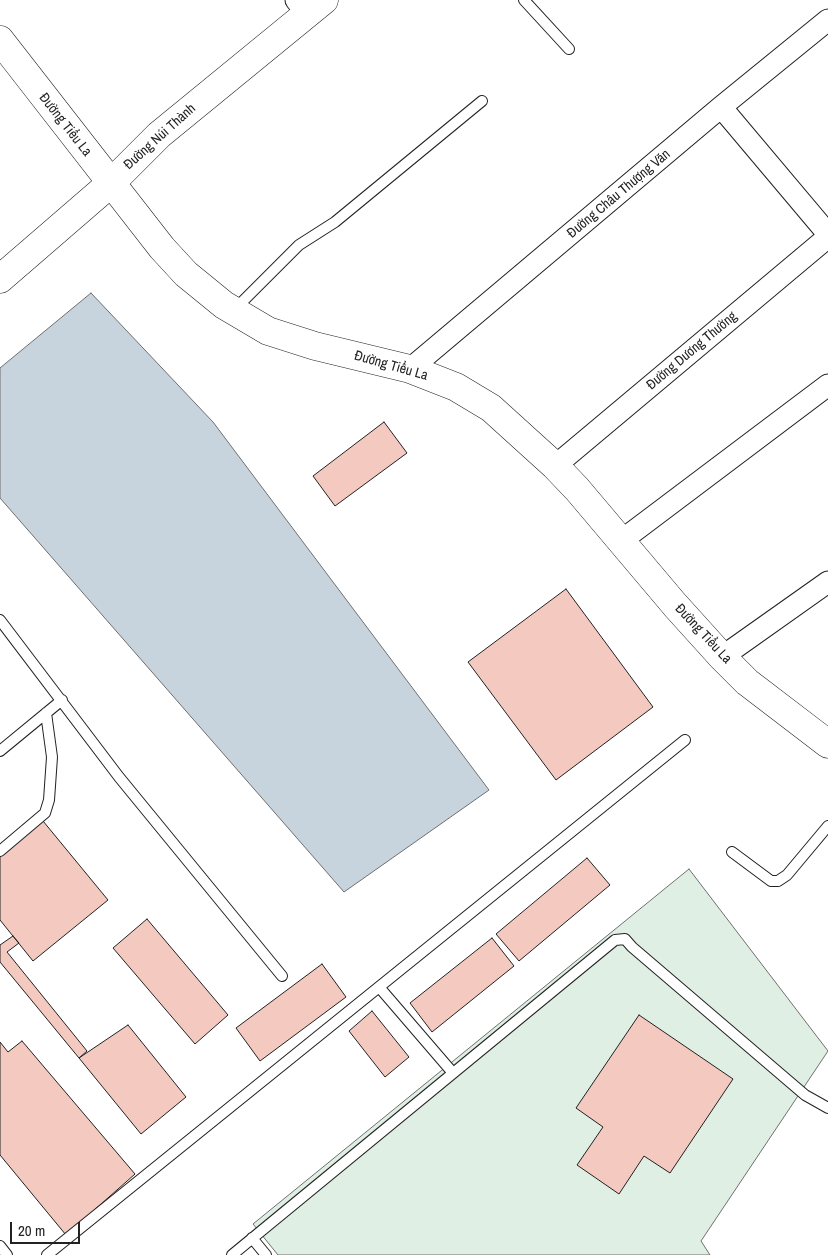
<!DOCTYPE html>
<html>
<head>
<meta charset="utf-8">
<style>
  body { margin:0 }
  #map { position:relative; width:828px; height:1255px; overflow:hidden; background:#fff; font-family:"Archivo Narrow",sans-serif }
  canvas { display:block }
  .scale { position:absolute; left:10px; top:1222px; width:70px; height:22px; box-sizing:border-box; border:2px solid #222; border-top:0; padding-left:6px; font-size:15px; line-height:18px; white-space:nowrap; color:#222; -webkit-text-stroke:4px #fff; paint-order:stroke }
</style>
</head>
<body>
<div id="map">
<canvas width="828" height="1255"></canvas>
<div class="scale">20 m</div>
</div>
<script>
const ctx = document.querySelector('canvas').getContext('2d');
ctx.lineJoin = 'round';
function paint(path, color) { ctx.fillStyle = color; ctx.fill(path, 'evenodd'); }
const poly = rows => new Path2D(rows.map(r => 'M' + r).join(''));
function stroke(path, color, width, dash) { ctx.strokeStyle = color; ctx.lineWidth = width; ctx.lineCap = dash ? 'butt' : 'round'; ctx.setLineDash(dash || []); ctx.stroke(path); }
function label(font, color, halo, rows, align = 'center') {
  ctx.font = font + ' "Archivo Narrow",sans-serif'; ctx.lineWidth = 4; ctx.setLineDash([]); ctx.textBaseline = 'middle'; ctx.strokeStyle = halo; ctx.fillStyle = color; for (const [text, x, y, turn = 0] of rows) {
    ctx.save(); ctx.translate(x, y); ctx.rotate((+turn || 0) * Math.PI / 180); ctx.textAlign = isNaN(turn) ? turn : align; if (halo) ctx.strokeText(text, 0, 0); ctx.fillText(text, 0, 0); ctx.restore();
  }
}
const green = poly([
  [689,869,828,1051,701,1241,710,1255,278,1255,253,1224,689,869]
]);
const water = poly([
  [91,293,213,422,489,790,344,892,0,498,0,368,91,293]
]);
const building = poly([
  [384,422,407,453,335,506,313,476,384,422],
  [566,589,653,707,556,780,468,662,566,589],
  [43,821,108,900,33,961,0,920,0,856,43,821],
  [587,858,610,885,519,961,496,934,587,858],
  [147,919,228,1015,195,1044,113,948,147,919],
  [13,936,19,943,7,952,87,1051,79,1058,0,962,0,945,13,936],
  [492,938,514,966,432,1032,410,1003,492,938],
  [322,964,346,997,260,1061,236,1028,322,964],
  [372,1011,409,1057,385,1077,349,1031,372,1011],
  [639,1015,733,1079,670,1173,644,1156,619,1194,577,1165,603,1127,576,1108,639,1015],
  [128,1025,186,1097,141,1134,79,1058,128,1025],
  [22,1041,135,1174,66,1235,0,1155,0,1042,8,1052,22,1041]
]);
const service = poly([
  [524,0,569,49],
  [234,310,299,245,335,222,482,101],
  [0,620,119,777,282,976],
  [0,751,62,700],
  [0,851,45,813,49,800,52,757,46,713],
  [732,852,771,881,778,881,787,875,828,826],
  [379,987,453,1073],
  [252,1238,266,1255],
  [0,1246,7,1255],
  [47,1255,685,740],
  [232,1255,615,940,625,939,632,947,805,1095,828,1108]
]);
const minor = poly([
  [296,0,307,14],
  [721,107,828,234],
  [410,369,721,107,828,20],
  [555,466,828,237],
  [621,541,828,385],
  [722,657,828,582]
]);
const secondary = poly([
  [0,40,162,248,186,274,224,305,268,331,315,346,410,369,456,387,491,408,555,466,577,489,675,605,722,657,747,682,828,744],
  [0,279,111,183,159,135,324,0]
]);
const streetNames = [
  ["Đường Tiểu La",65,125,52],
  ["Đường Núi Thành",160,137,-42],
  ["Đường Châu Thượng Văn",619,194,-40],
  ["Đường Dương Thường",692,351,-40],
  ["Đường Tiểu La",391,366,16],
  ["Đường Tiểu La",703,634,47]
];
paint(green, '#e0efe3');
stroke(green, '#6f6f6f', 1);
paint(water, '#c7d3dd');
stroke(water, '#6f6f6f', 1);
paint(building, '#f3c9c0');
stroke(building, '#222', 1);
stroke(service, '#222', 12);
stroke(minor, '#222', 23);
stroke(secondary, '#222', 29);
stroke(service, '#fff', 10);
stroke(minor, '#fff', 21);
stroke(secondary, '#fff', 28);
label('14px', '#222', '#fff', streetNames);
</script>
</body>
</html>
